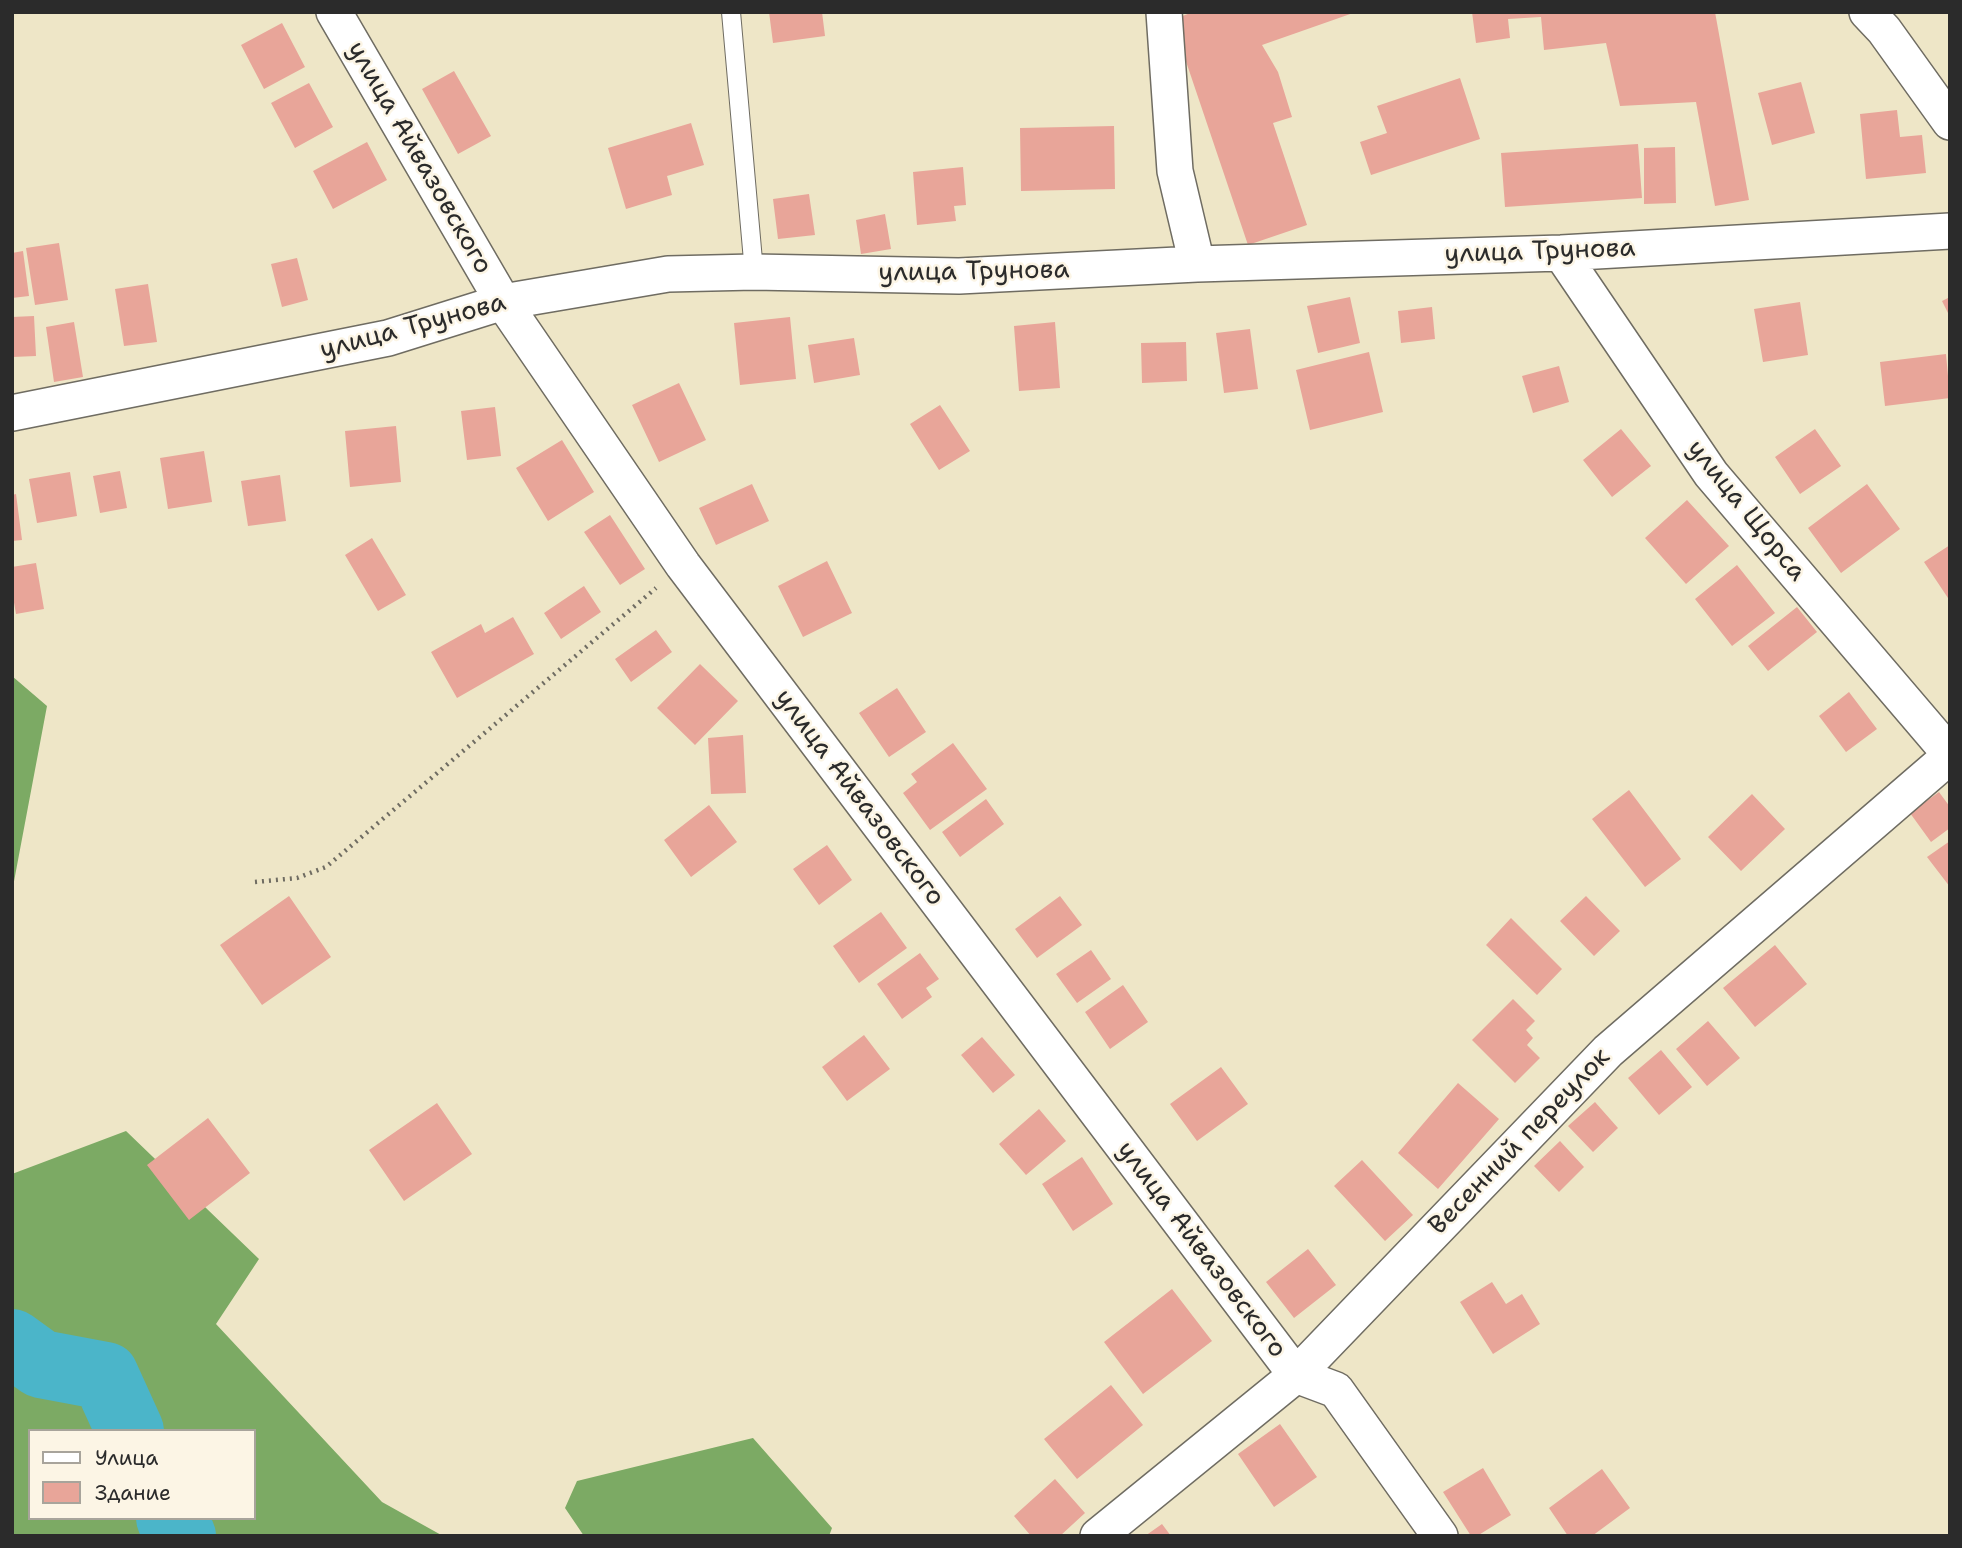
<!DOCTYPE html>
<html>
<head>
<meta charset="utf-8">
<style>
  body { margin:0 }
  #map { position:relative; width:1962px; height:1548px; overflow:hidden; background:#eee6c7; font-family:"Shantell Sans",sans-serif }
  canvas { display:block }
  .frame { position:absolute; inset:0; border:14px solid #2b2b2b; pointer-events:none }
  .legend { position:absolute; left:28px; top:1429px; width:228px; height:91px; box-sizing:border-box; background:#fcf5e5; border:2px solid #a8a49b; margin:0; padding:9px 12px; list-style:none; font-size:21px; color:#2b2b2b }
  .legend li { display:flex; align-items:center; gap:14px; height:35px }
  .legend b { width:35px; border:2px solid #a8a49b }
</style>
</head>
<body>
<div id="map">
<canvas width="1962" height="1548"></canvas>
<div class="frame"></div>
<ul class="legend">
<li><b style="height:9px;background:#fff"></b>Улица</li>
<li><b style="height:19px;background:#e8a599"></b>Здание</li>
</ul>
</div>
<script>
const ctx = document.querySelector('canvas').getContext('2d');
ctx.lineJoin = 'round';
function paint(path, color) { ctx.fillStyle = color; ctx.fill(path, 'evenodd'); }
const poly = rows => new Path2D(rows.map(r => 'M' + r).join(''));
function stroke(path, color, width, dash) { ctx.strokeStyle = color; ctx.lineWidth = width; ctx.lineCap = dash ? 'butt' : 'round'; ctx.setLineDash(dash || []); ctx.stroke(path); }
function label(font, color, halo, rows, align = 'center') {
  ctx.font = font + ' "Shantell Sans",sans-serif'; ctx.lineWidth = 5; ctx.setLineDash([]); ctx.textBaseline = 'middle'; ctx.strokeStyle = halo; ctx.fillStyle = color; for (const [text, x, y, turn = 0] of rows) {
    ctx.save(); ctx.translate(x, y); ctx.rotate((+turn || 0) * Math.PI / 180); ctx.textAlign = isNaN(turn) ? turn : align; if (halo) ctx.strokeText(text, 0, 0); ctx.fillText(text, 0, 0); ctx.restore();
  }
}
const forest = poly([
  [12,676,47,706,12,892],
  [126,1131,259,1259,216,1324,382,1502,443,1536,12,1536,12,1174],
  [30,1431,254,1431,254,1518,30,1518],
  [753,1438,832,1528,829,1536,584,1536,565,1508,577,1481]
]);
const river = poly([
  [12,1343,41,1364,105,1376,130,1431],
  [170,1518,177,1533,182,1536]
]);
const building = poly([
  [769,12,822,12,825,36,773,43],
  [1193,12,1356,12,1262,45,1278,72,1292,117,1273,123,1307,225,1248,245,1172,20],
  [1472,12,1715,12,1749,200,1715,206,1696,102,1620,106,1606,43,1544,50,1541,17,1508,19,1510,38,1476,43],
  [282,23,305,67,264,89,241,45],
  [454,71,491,136,458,154,422,89],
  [1460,78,1480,139,1371,175,1360,142,1387,133,1377,106],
  [1801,82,1815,133,1772,145,1758,93],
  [309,83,333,127,295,148,271,103],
  [1897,110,1900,137,1922,135,1926,173,1866,179,1860,114],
  [691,123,704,165,667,176,672,195,626,209,608,148],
  [1114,126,1115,189,1021,191,1020,128],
  [367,142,387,180,333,209,313,171],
  [1638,144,1642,198,1505,207,1501,153],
  [1675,147,1676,203,1644,204,1644,148],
  [963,167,966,205,954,206,956,221,917,225,913,172],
  [809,194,815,235,778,239,773,199],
  [885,214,891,249,861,254,856,220],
  [59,243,68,300,35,305,26,248],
  [23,251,29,296,12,298,12,253],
  [297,258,308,300,282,307,271,264],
  [148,284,157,342,124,346,115,289],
  [1350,297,1360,343,1318,353,1307,306],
  [1950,297,1950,317,1942,301],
  [1800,302,1808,355,1763,362,1754,309],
  [1432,307,1435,339,1401,343,1398,311],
  [34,316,36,356,12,357,12,317],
  [790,317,796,379,740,385,734,323],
  [74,322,83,377,54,382,46,327],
  [1055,322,1060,388,1019,391,1014,326],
  [1250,329,1258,389,1224,393,1216,333],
  [854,338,860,375,814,383,808,345],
  [1186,342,1187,381,1142,383,1141,343],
  [1369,352,1383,412,1310,430,1296,370],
  [1946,354,1950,398,1885,406,1880,362],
  [1559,366,1569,402,1533,413,1522,376],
  [679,383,706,440,659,462,632,405],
  [940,405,970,451,939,470,910,424],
  [495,407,501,456,467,460,461,411],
  [396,426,401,482,350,487,345,431],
  [1621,429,1651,466,1612,497,1583,460],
  [1815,429,1841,466,1800,494,1775,457],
  [562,440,594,492,548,521,516,468],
  [204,451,212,502,168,509,160,458],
  [120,471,127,508,100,513,93,476],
  [70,472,77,516,37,523,29,479],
  [280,475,286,521,248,526,241,481],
  [752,484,769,521,716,545,699,508],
  [1867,484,1900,529,1841,573,1808,528],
  [16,494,22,540,12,541,12,495],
  [1687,500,1729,546,1686,584,1645,538],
  [610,515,645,569,620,585,584,532],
  [372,538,406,595,378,611,345,555],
  [1950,545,1950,601,1924,562],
  [827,561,852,613,803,637,778,586],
  [36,563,44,609,16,614,12,591,12,567],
  [1737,565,1775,613,1732,646,1695,599],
  [584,586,601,612,561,639,544,613],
  [1797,607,1817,632,1768,671,1748,646],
  [513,617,534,654,457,698,431,652,481,624,485,633],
  [656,630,672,652,631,682,615,659],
  [700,664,738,701,695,745,657,708],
  [897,688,926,732,889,757,859,713],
  [1849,692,1877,729,1846,752,1819,716],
  [743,735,746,793,711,794,708,738],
  [953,743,987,789,930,830,903,793,917,782,911,774],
  [1629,790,1681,859,1645,887,1592,819],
  [1939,792,1950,807,1950,828,1931,842,1910,813],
  [1752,794,1785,829,1741,871,1708,837],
  [986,799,1004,824,960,857,942,832],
  [709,805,737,842,691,877,664,840],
  [1950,841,1950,887,1927,857],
  [827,845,852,880,819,905,793,869],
  [289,896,331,957,262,1005,220,945],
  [1060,896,1082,925,1037,958,1015,929],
  [1586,896,1620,931,1594,956,1560,921],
  [881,912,907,948,859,983,833,946],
  [1511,918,1562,969,1537,995,1486,945],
  [1775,945,1807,984,1755,1027,1723,988],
  [1091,950,1111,979,1077,1003,1056,974],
  [920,953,939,979,926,988,932,997,902,1019,877,984],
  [1123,985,1148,1022,1110,1049,1085,1012],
  [1513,999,1535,1021,1526,1030,1533,1038,1527,1045,1540,1058,1515,1083,1472,1040],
  [1708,1021,1740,1058,1707,1086,1676,1049],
  [864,1035,890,1069,847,1101,822,1067],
  [982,1037,1015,1075,993,1093,961,1055],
  [1661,1050,1692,1087,1659,1115,1628,1078],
  [1221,1067,1248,1104,1197,1141,1170,1104],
  [1458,1083,1499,1119,1438,1189,1398,1153],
  [1595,1102,1618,1128,1593,1152,1568,1126],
  [437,1103,472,1154,404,1201,369,1150],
  [1039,1109,1066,1141,1026,1175,999,1144],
  [208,1118,250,1173,189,1220,147,1165],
  [1560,1141,1584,1167,1559,1192,1534,1166],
  [1082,1157,1113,1204,1073,1231,1042,1184],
  [1362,1160,1413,1215,1385,1241,1334,1186],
  [1308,1249,1336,1285,1294,1318,1266,1282],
  [1492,1282,1506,1304,1522,1294,1540,1324,1493,1354,1460,1302],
  [1172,1289,1212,1341,1143,1394,1104,1342],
  [1111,1385,1143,1425,1077,1479,1044,1439],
  [1280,1424,1317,1477,1274,1507,1238,1454],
  [1483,1468,1511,1515,1477,1536,1471,1536,1443,1492],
  [1602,1469,1630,1508,1592,1536,1568,1536,1549,1508],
  [1055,1479,1085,1513,1060,1536,1031,1536,1014,1516],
  [1162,1524,1171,1536,1145,1536]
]);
const path = poly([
  [255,882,297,878,326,867,656,588]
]);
const service = poly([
  [731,12,754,272]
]);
const minor = poly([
  [334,12,503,302,683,565,1296,1375,1336,1390,1440,1536],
  [1164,12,1175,171,1197,264],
  [1867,12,1884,30,1950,122],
  [1561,253,1711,474,1950,754],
  [12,413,388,338,503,302,668,274,754,272,959,276,1197,264,1561,253,1950,231],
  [1098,1536,1296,1375,1608,1051,1950,756]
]);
const streetNames = [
  ["улица Айвазовского",419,158,60],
  ["улица Трунова",1540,252,-2],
  ["улица Трунова",974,272,-1],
  ["улица Трунова",413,327,-15],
  ["улица Щорса",1746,511,51],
  ["улица Айвазовского",859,798,53],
  ["Весенний переулок",1520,1142,-46],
  ["улица Айвазовского",1201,1250,53]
];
paint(forest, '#7caa64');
stroke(river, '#4bb5c9', 68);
paint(building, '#e8a599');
stroke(service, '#6f6c62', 20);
stroke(minor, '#6f6c62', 38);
stroke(path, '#6f6c62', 4.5, [2, 5]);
stroke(service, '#fff', 18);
stroke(minor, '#fff', 35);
label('26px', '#2b2b2b', '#fcf5e5', streetNames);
</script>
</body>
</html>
